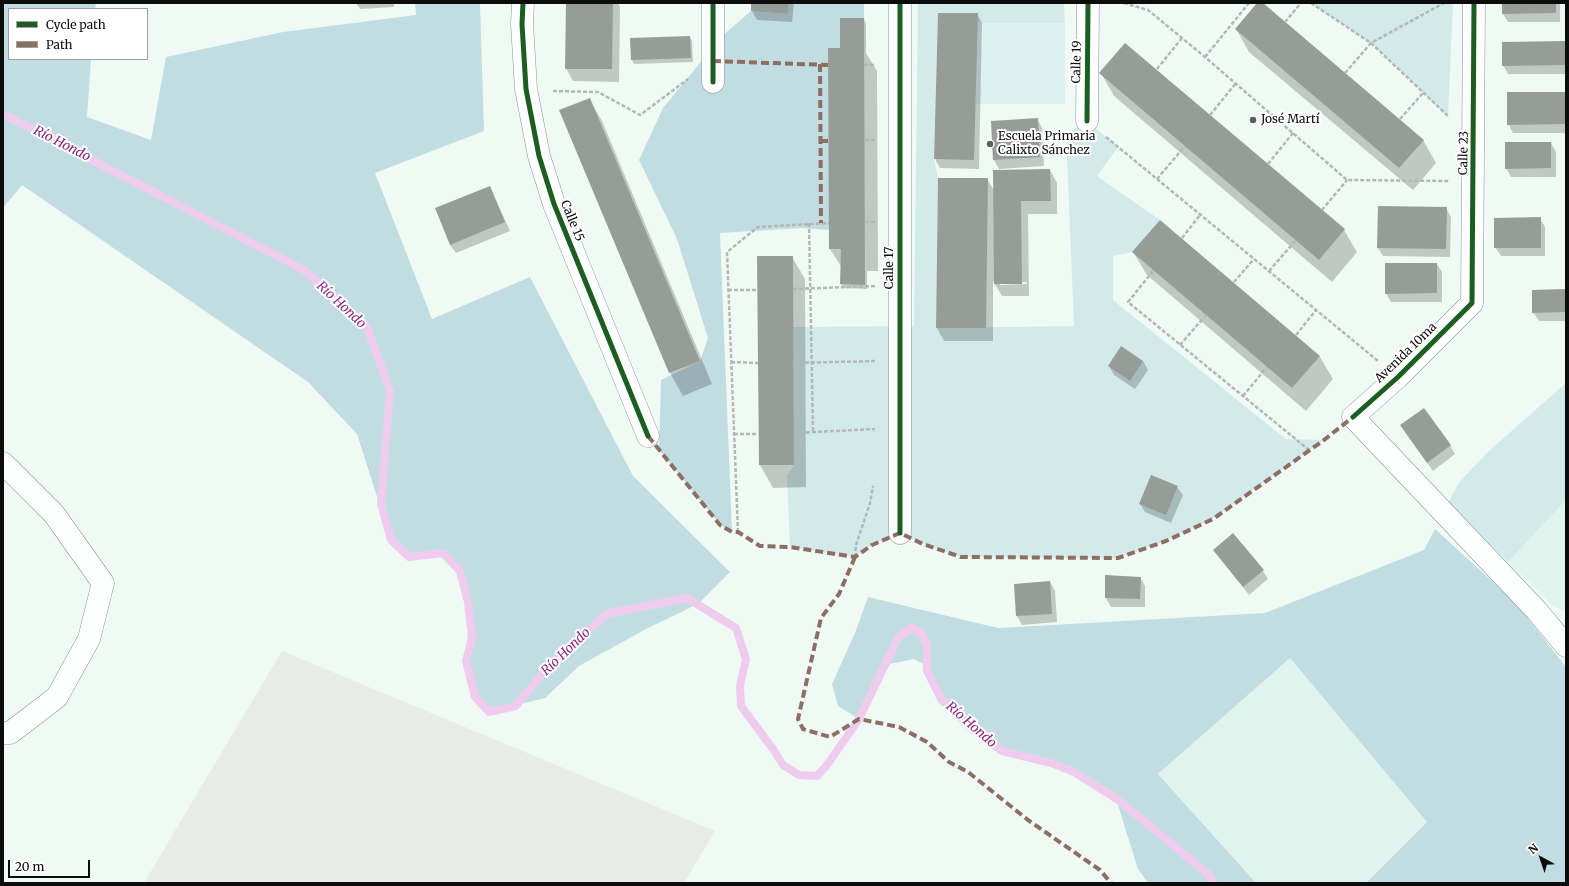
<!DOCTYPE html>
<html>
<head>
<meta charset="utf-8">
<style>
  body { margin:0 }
  #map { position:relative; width:1569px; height:886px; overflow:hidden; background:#f0faf5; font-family:Merriweather,serif }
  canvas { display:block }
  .frame { position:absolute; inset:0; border:4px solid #0c0c0c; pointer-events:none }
  .legend { position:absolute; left:8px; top:8px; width:140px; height:52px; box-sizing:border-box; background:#fff; border:1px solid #9e9e9e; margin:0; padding:5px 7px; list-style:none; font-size:12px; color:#0c0c0c }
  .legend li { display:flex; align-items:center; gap:8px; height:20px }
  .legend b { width:20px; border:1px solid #9e9e9e }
  .north { position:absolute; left:1521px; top:838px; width:40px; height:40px; -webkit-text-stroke:3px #fff; paint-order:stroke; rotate:320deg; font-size:11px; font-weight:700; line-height:16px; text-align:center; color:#0c0c0c }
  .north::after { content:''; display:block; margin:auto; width:14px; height:18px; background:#0c0c0c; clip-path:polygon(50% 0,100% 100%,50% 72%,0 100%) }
  .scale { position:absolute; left:8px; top:860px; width:82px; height:18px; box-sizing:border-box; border:2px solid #0c0c0c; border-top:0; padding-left:5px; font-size:12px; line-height:14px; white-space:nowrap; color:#0c0c0c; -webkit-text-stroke:3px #fff; paint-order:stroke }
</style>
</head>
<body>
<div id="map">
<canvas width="1569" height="886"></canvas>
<div class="frame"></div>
<ul class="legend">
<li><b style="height:5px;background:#1b5e20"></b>Cycle path</li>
<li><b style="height:5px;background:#8d6e63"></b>Path</li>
</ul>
<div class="north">N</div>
<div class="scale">20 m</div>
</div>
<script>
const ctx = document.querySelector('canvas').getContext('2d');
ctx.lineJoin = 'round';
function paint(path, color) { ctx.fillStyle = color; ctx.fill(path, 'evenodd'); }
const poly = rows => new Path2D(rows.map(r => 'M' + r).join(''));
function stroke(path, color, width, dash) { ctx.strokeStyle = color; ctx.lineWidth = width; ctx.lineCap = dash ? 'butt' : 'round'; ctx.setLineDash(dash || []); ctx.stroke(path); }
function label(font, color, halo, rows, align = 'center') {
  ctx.font = font + ' Merriweather,serif'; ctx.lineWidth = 4; ctx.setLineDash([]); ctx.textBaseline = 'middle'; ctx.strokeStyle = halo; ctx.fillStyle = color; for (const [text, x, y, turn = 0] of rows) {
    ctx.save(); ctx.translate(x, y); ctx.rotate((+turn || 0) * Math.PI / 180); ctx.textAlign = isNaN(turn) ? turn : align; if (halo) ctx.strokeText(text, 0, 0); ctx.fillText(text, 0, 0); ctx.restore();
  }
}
const industrial = poly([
  [282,651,715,831,684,883,144,883]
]);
const farmland = poly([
  [1566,500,1566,611,1553,606,1508,562],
  [1290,658,1427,822,1366,883,1256,883,1158,774]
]);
const green = poly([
  [918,3,1064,3,1065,23,977,23,978,13,938,13,934,159,938,178,936,328,1074,326,1066,134,1087,121,1118,147,1097,176,1160,220,1132,252,1113,256,1113,300,1286,439,1324,440,1213,519,1166,541,1118,558,961,557,923,544,900,534,872,545,855,557,790,547,787,476,794,465,793,327,914,326],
  [1311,3,1453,3,1448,116,1371,43],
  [1566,383,1566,500,1508,562,1448,503,1460,481,1490,450]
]);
const forest = poly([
  [3,3,96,3,95,9,9,9,9,59,91,59,87,117,151,140,166,57,283,32,416,15,415,3,480,3,484,131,375,173,432,319,530,277,633,476,730,572,698,604,646,629,579,666,545,698,489,712,475,697,466,661,472,638,468,602,460,571,443,553,409,557,391,540,357,434,308,382,22,185,3,208],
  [789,3,864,3,864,18,840,18,840,48,829,48,829,230,802,228,720,233,732,532,720,525,659,450,661,380,700,361,708,338,677,239,639,160,663,108,722,36,751,11,788,14],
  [1435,529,1516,603,1566,667,1566,883,1366,883,1427,822,1290,658,1158,774,1256,883,1148,883,1138,869,1116,799,1074,772,1051,763,1002,751,971,728,941,699,925,665,914,659,885,665,859,719,838,706,832,684,855,633,868,597,998,628,1265,613,1424,550]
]);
const pitch = poly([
  [977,23,1065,23,1065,104,976,104]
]);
const shadow = poly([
  [356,3,394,3,394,7,360,9],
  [567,3,618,3,620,7,619,82,573,81,566,68],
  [752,3,794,3,792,22,757,20,752,11],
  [1258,3,1261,3,1423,140,1436,163,1413,190,1249,52,1236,29],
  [1503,3,1560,3,1560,22,1508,22,1503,14],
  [977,14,982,23,979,169,940,168,935,159],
  [864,19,866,23,866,53,877,71,878,271,867,271,867,289,843,288,841,284,842,268,830,249],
  [690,37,692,41,693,62,634,64,632,60,631,39],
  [1566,42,1566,74,1508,74,1503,65],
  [1101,73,1344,230,1357,252,1332,282,1114,96],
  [1566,93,1566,133,1513,133,1508,124],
  [589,99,602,121,712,384,683,396,670,373,561,111],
  [1037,119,1042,128,1044,166,999,169,994,160,992,122],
  [1551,143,1556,152,1556,177,1511,177,1506,168],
  [1050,170,1057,183,1057,214,1028,214,1029,296,1002,296,993,281,993,341,944,341,937,328,987,179,994,190],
  [1027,282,1027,284,1000,285,1000,283],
  [490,187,510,231,456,253,450,245],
  [1446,208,1451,217,1450,257,1383,256,1378,248],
  [1540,218,1545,227,1545,256,1501,256,1495,247],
  [1133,252,1320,357,1333,379,1306,411,1147,275],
  [758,257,792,257,805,279,806,487,773,488,760,465],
  [1437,264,1442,272,1442,302,1391,302,1386,293],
  [1566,290,1566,321,1539,321,1533,312],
  [1143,361,1148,370,1135,389,1114,375,1109,366],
  [1401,426,1450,445,1455,454,1433,471],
  [1177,487,1183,495,1171,523,1145,512,1140,504],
  [1214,550,1263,571,1268,579,1249,595],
  [1140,577,1145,586,1145,607,1111,607,1106,598],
  [1050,582,1055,591,1057,622,1022,625,1017,616]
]);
const stream = poly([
  [3,114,304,270,367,327,390,391,381,504,391,540,409,557,443,553,460,571,468,602,472,638,466,661,475,697,489,712,516,706,547,668,606,614,687,598,736,628,746,659,740,686,741,706,773,749,783,765,799,775,817,776,827,765,859,719,898,638,911,628,921,632,927,646,927,671,941,699,971,728,1002,751,1051,763,1074,772,1117,799,1208,874,1214,883]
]);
const building = poly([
  [566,3,613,3,612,69,565,69],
  [751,3,789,3,788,14,751,11],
  [1257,3,1263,3,1424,140,1399,168,1235,29],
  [1502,3,1556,3,1556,13,1502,14],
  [938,13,978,13,974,160,934,159],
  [840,18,864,18,865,285,840,284,841,249,829,249,828,48,840,48],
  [690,36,691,58,631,60,630,38],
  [1566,41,1566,65,1502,66,1502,42],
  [1125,43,1345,229,1319,260,1099,73],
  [1507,92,1566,92,1566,124,1507,125],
  [590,98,700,361,669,373,559,110],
  [1038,118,1040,157,993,160,991,121],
  [1505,142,1551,142,1551,168,1505,169],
  [1050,169,1051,201,1021,201,1022,284,994,284,993,170],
  [938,178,988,178,986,328,936,328],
  [490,186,505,222,450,245,435,208],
  [1378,206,1447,207,1446,249,1377,248],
  [1541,217,1541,248,1494,248,1494,218],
  [1160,220,1320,356,1292,388,1132,252],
  [757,256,793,256,794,465,759,465],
  [1385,263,1437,263,1437,293,1385,294],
  [1566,289,1566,312,1532,313,1532,290],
  [1121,346,1143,361,1130,381,1108,366],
  [1424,408,1451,445,1427,463,1400,425],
  [1151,475,1178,486,1166,515,1139,504],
  [1233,533,1264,570,1243,587,1213,550],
  [1105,575,1141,577,1140,599,1105,598],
  [1050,581,1052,614,1016,616,1014,584]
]);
const path = poly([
  [1124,3,1148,10,1205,57,1347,180,1449,181],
  [1311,3,1371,43,1448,116],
  [1285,22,1301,3],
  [1205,57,1249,3],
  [864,65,875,65],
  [1157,69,1182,38],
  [1345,73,1371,43,1444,3],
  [553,91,598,92,640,115,688,79],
  [1210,115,1236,83],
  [1400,119,1423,93],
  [1106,137,1378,361],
  [865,140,875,140],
  [1268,164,1293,133],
  [1157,179,1185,146],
  [1322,210,1347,180],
  [865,222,876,222],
  [809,223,813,432],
  [1182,238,1200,215],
  [1153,271,1128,302,1309,450],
  [1269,271,1296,240],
  [1234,282,1254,259],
  [793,289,876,286],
  [728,290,757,290],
  [1296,335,1316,310],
  [1180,345,1206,315],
  [731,362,758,363],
  [793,363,875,361],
  [1243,396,1267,367],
  [794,433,875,429],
  [734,434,758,434],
  [738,532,727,252,758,227,829,223],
  [855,557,856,545,870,503,873,486]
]);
const minor = poly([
  [523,3,522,24,526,89,539,156,554,204,648,436],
  [1474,3,1472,303,1398,377,1353,417,1537,611,1566,646],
  [713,82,713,3],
  [1087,121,1088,3],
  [3,463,54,514,103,583,89,639,57,697,10,733,3,733],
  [900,533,900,3]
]);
const quiet = poly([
  [713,61,828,65],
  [820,64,821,223],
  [820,141,829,141],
  [648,436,720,525,732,532,738,532,760,546,790,547,855,557,872,545,900,533,923,544,961,557,1118,558,1166,541,1213,519,1324,440,1353,417],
  [855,557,839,594,821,618,798,719,803,729,830,737,859,719,899,727,927,742,949,762,968,772,1028,820,1100,870,1111,883]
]);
const cycleway = poly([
  [523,3,522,24,526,89,539,156,554,204,648,436],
  [713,82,713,3],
  [1087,121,1088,3],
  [1353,417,1398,377,1472,303,1474,3],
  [900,533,900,3]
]);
const markers = [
  [1253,120,4,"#5c5f5e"],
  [990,144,4,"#5c5f5e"]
];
const streetNames = [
  ["Calle 19",1077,62,-89],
  ["Calle 23",1464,153,-89],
  ["Calle 15",572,221,68],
  ["Calle 17",890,268,-90],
  ["Avenida 10ma",1406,353,-44]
];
const poiNames = [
  ["José Martí",1261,120],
  ["Escuela Primaria",998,137],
  ["Calixto Sánchez",998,151]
];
const waterNames = [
  ["Río Hondo",62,144,27],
  ["Río Hondo",341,305,43],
  ["Río Hondo",566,652,-44],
  ["Río Hondo",971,725,41]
];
paint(industrial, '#e8ebe6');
paint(farmland, '#def4ec');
paint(green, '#d3eaeb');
paint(forest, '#c2dde2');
paint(pitch, '#dcf1f0');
paint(shadow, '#0003');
stroke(stream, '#efccee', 8);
paint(building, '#969d99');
stroke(minor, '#8f9391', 23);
stroke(path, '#b5b7b6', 2.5, [4, 2]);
stroke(minor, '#fdfefe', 22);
stroke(quiet, '#8d6e63', 4, [8, 4]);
stroke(cycleway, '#1b5e20', 5);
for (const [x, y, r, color] of markers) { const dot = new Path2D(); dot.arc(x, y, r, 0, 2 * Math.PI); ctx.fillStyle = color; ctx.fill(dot); stroke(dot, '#fff', 1.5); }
label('12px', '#0c0c0c', '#fff', streetNames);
label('12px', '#0c0c0c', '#fff', poiNames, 'left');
label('italic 13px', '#8f2480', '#fff', waterNames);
</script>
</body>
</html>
